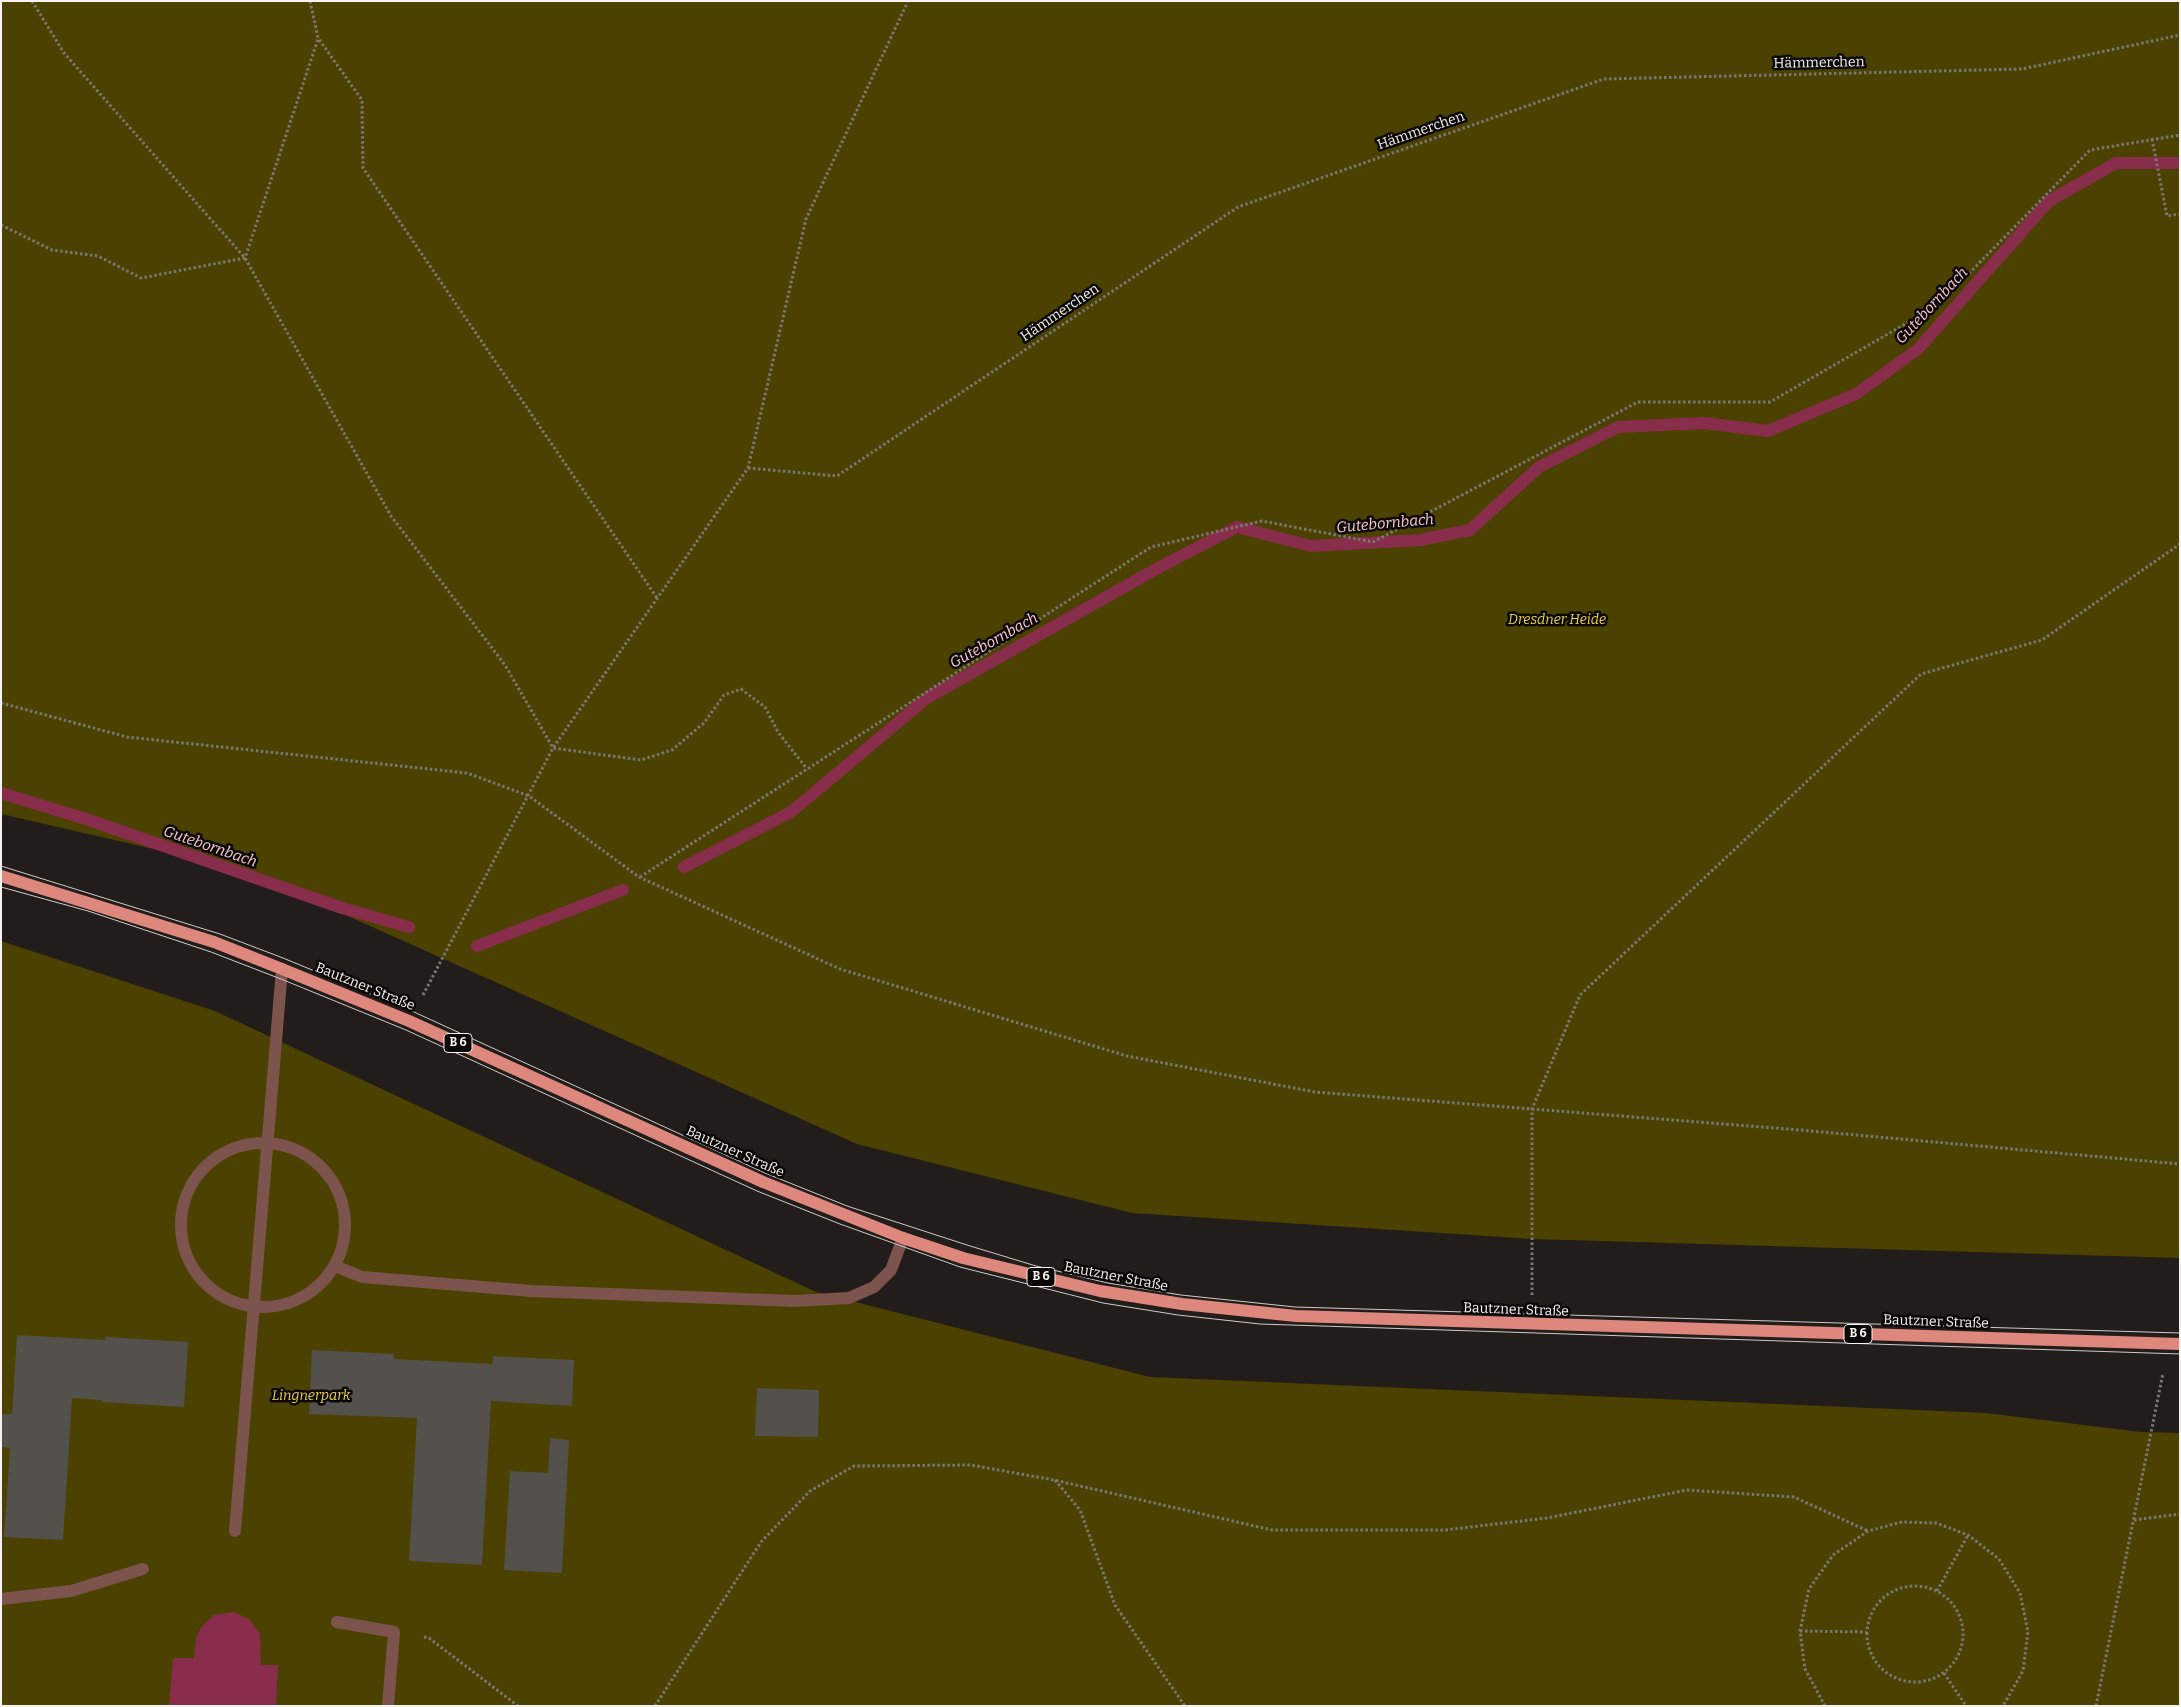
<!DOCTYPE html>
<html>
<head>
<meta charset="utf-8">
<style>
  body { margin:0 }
  #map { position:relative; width:2181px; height:1707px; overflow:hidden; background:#221d1a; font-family:Bitter,serif }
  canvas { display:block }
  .frame { position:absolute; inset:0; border:2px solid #f5f2f0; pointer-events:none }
</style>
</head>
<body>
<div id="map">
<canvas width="2181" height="1707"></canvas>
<div class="frame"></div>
</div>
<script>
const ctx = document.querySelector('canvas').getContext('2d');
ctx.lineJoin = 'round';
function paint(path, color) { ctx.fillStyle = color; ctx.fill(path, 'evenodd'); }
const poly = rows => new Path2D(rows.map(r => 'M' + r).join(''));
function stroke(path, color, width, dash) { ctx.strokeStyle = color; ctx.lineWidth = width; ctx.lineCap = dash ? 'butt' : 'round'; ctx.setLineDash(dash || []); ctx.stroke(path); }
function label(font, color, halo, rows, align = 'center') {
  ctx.font = font + ' Bitter,serif'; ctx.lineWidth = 5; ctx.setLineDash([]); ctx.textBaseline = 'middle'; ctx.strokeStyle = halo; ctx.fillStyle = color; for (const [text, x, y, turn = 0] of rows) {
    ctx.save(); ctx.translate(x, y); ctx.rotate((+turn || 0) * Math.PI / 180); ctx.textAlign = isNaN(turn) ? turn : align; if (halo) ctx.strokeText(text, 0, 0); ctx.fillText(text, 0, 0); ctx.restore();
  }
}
const green = poly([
  [1,1,2180,1,2180,1258,1533,1239,1132,1213,857,1144,245,870,1,814],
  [1,941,215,1011,816,1292,1150,1377,1986,1413,2141,1432,2180,1433,2180,1706,1,1706]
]);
const water = poly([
  [233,1612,249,1619,260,1634,261,1665,278,1665,276,1706,169,1706,173,1658,194,1658,196,1638,201,1627,214,1615]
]);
const stream = poly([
  [1,793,89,820,342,908,409,927],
  [684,867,791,812,927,698,1158,568,1237,527,1311,546,1420,540,1470,530,1539,467,1618,427,1704,423,1768,431,1856,394,1918,349,2049,201,2116,163,2176,163],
  [477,946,623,890]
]);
const building = poly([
  [17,1335,105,1340,106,1337,188,1342,184,1407,102,1402,102,1400,72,1398,63,1540,4,1537,10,1448,1,1447,1,1414,12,1414],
  [312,1350,394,1354,394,1359,493,1364,493,1356,574,1360,572,1406,491,1401,482,1565,409,1561,417,1418,309,1414],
  [757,1388,819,1390,818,1437,755,1436],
  [550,1438,569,1440,562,1573,504,1570,510,1471,548,1473]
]);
const path = poly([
  [32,1,64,53,245,258,391,516,505,665,553,748,641,760,672,750,704,723,724,695,741,689,765,707,778,732,807,769],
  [310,1,318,38,362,100,363,168,657,598],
  [2152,139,2167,216,2180,214],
  [1,225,52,250,98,256,141,278,245,258,318,39],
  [748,468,837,476,1238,207,1604,79,2022,69,2180,35],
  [1,703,127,737,467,773,529,796,639,877,840,969,1127,1056,1315,1092,1800,1130,2180,1164],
  [640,877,1151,547,1262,521,1373,542,1638,402,1770,402,1938,305,2090,150,2180,135],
  [423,995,553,748,748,468,806,219,908,1],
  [1532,1295,1532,1109,1580,995,1921,674,2042,640,2180,544],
  [1055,1480,1080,1510,1115,1605,1185,1706],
  [2134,1520,2180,1514],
  '1867 1634a48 48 0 1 1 96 0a48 48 0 1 1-96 0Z',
  [1937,1591,1968,1535],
  [1800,1631,1866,1632],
  [424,1637,429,1638,518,1706],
  [1944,1673,1966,1706],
  [655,1706,761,1542,810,1491,854,1466,971,1465,1054,1480,1272,1530,1445,1530,1547,1518,1687,1490,1794,1497,1868,1531],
  [1825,1706,1805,1669,1800,1631,1809,1589,1833,1555,1868,1531,1902,1522,1936,1523,1968,1535,1999,1559,2020,1593,2028,1632,2023,1671,2003,1706],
  [2096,1706,2163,1373]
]);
const minor = poly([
  '181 1225a82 82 0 1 1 164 0a82 82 0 1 1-164 0Z',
  [335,1266,362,1277,531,1291,795,1301,849,1298,874,1287,891,1270,903,1238],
  [235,1531,282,969],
  [1,1599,71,1591,143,1569],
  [337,1622,394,1632,388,1706]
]);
const major = poly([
  [1,876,214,942,282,969,409,1021,763,1182,903,1238,963,1258,1100,1291,1182,1304,1296,1316,2180,1344]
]);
const tram = poly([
  [1,866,220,934,283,958,414,1012,765,1173,847,1206,967,1245,1036,1266,1108,1283,1181,1295,1295,1307,2180,1333],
  [1,887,88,911,211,952,281,979,406,1030,757,1191,840,1224,960,1267,1103,1303,1178,1315,1260,1324,2180,1354]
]);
const shields = [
  [458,1043,28],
  [1041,1277,28],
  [1858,1334,28]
];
const shieldNames = [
  ["B 6",458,1043],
  ["B 6",1041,1277],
  ["B 6",1858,1334]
];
const streetNames = [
  ["Hämmerchen",1819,63,-1],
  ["Hämmerchen",1421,131,-19],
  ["Hämmerchen",1060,313,-34],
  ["Bautzner Straße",365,987,22],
  ["Bautzner Straße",735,1152,24],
  ["Bautzner Straße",1116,1277,11],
  ["Bautzner Straße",1516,1310,2],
  ["Bautzner Straße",1936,1322,2]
];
const parkNames = [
  ["Dresdner Heide",1557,620],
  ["Lingnerpark",311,1396]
];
const waterNames = [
  ["Gutebornbach",1932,306,-47],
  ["Gutebornbach",1385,524,-5],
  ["Gutebornbach",994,641,-29],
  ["Gutebornbach",210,847,19]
];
paint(green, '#4b4100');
paint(water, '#892d4c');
stroke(stream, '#892d4c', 12);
paint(building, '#54504c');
stroke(path, '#7b7774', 3, [2.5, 2.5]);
stroke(minor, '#7d534e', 12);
stroke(major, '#de877d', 12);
stroke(tram, '#cecbc9', 1);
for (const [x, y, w] of shields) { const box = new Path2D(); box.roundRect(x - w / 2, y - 9.5, w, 19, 4); ctx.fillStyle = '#0a0807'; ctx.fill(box); stroke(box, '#f5f2f0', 1); }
label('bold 12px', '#f5f2f0', null, shieldNames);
label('14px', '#f5f2f0', '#0a0807', streetNames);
label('italic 14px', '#ecd242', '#0a0807', parkNames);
label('italic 15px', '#fdc7d4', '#0a0807', waterNames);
</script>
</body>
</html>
